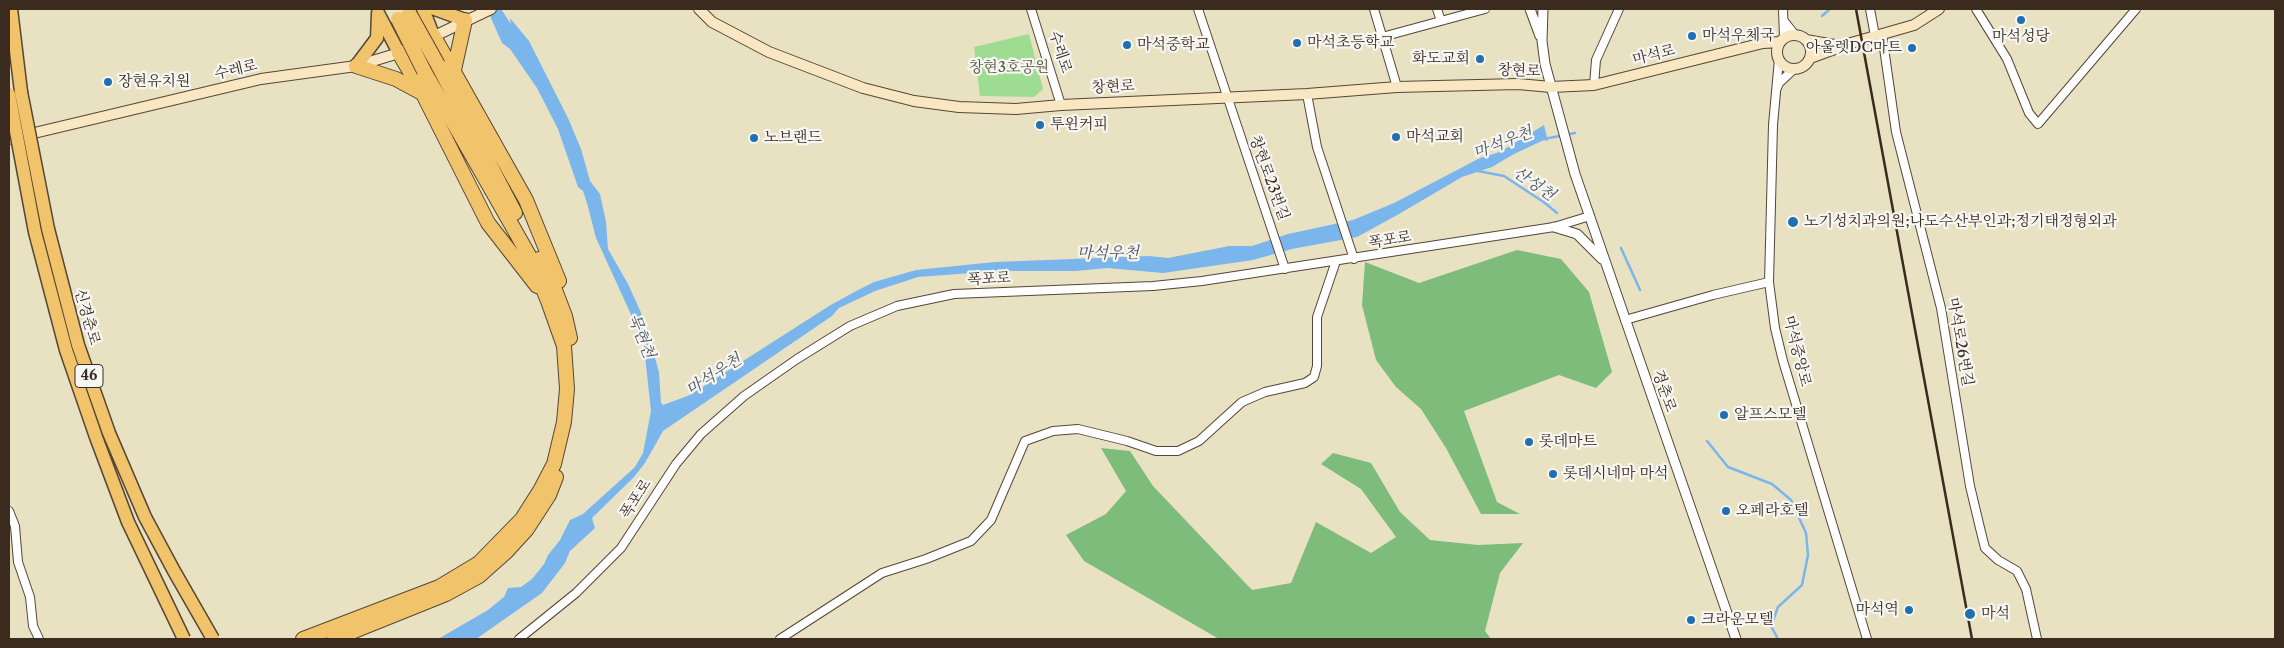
<!DOCTYPE html>
<html>
<head>
<meta charset="utf-8">
<style>
  body { margin:0 }
  #map { position:relative; width:2284px; height:648px; overflow:hidden; background:#e8e2c3; font-family:"Libre Caslon Text",serif }
  canvas { display:block }
  .frame { position:absolute; inset:0; border:10px solid #3b2a1e; pointer-events:none }
</style>
</head>
<body>
<div id="map">
<canvas width="2284" height="648"></canvas>
<div class="frame"></div>
</div>
<script>
const ctx = document.querySelector('canvas').getContext('2d');
ctx.lineJoin = 'round';
function paint(path, color) { ctx.fillStyle = color; ctx.fill(path, 'evenodd'); }
const poly = rows => new Path2D(rows.map(r => 'M' + r).join(''));
function stroke(path, color, width, dash) { ctx.strokeStyle = color; ctx.lineWidth = width; ctx.lineCap = dash ? 'butt' : 'round'; ctx.setLineDash(dash || []); ctx.stroke(path); }
function label(font, color, halo, rows, align = 'center') {
  ctx.font = font + ' "Libre Caslon Text","Noto Serif KR",serif'; ctx.lineWidth = 4.5; ctx.setLineDash([]); ctx.textBaseline = 'middle'; ctx.strokeStyle = halo; ctx.fillStyle = color; for (const [text, x, y, turn = 0] of rows) {
    ctx.save(); ctx.translate(x, y); ctx.rotate((+turn || 0) * Math.PI / 180); ctx.textAlign = isNaN(turn) ? turn : align; if (halo) ctx.strokeText(text, 0, 0); ctx.fillText(text, 0, 0); ctx.restore();
  }
}
const green = poly([
  [1029,34,1043,89,1034,97,980,96,974,47]
]);
const forest = poly([
  [1517,250,1561,259,1589,292,1612,372,1596,388,1559,375,1464,411,1497,502,1520,514,1481,514,1446,448,1421,409,1396,387,1376,360,1362,305,1365,262,1419,283],
  [1101,448,1130,451,1153,486,1252,590,1291,583,1316,522,1371,553,1396,537,1361,489,1321,464,1333,453,1371,463,1400,512,1430,540,1478,545,1523,543,1500,573,1485,631,1491,639,1219,639,1084,561,1066,535,1106,514,1126,491]
]);
const water = poly([
  [487,9,501,9,511,24,510,18,529,41,568,118,581,149,590,181,600,194,606,222,608,249,628,284,643,317,659,372,661,403,663,405,690,395,829,306,858,290,874,282,916,270,995,262,1149,256,1168,258,1229,246,1252,246,1288,234,1353,220,1394,203,1480,158,1500,152,1544,125,1548,141,1544,140,1514,154,1492,167,1462,177,1399,214,1357,237,1292,249,1253,260,1163,273,1107,268,1076,271,998,271,918,277,875,291,839,308,832,316,663,431,645,463,634,477,592,518,595,528,570,551,565,563,542,593,476,639,438,639,488,610,504,597,508,588,521,587,532,579,544,564,548,555,560,540,570,520,583,514,635,467,643,453,651,411,645,356,634,321,596,238,587,203,583,191,578,187,558,129,537,88,510,49,502,43]
]);
const stream = poly([
  [1822,16,1830,9],
  [1544,139,1575,133],
  [1478,171,1504,176,1545,203,1557,213],
  [1621,248,1640,290],
  [1707,441,1728,467,1772,484,1791,500,1806,533,1808,555,1802,585,1778,607,1771,626,1778,639]
]);
const minor = poly([
  [1031,9,1061,105],
  [1198,9,1285,269],
  [1374,9,1397,87],
  [1437,9,1441,21],
  [1783,9,1784,38],
  [1870,9,1875,36],
  [1976,9,2007,59,2029,113,2038,124,2136,9],
  [1784,21,1795,35],
  [1882,34,1896,132,1941,308,1970,486,1980,528,1985,548,1998,560,2017,571,2026,589,2037,639],
  [1382,37,1485,9],
  [1779,59,1773,125,1769,282,1775,328,1783,361,1867,639],
  [1594,85,1596,60,1619,9],
  [1777,88,1779,83,1794,69],
  [1307,94,1317,147,1354,259],
  [1625,320,1713,295,1769,282],
  [9,511,15,526,18,562,30,597,33,626,39,639],
  [519,639,576,593,621,548,676,464,701,434,744,396,797,359,850,326,897,306,954,294,1153,286,1202,281,1554,227,1590,216],
  [780,639,882,573,926,559,971,541,991,520,1025,441,1053,431,1078,429,1127,441,1156,451,1178,451,1199,441,1242,402,1265,392,1305,383,1314,377,1317,366,1317,317,1336,261]
]);
const tertiary = poly([
  [1530,9,1540,36],
  [1543,9,1542,41,1545,64,1575,174,1736,639],
  [1554,227,1577,234,1602,259]
]);
const secondary = poly([
  [699,9,712,22,769,52,863,88,914,101,959,107,1016,109,1061,105,1307,94,1397,87,1518,84,1551,87,1594,85,1763,43,1780,42],
  '1777 52a17 17 0 1 1 34 0a17 17 0 1 1-34 0Z',
  [1806,40,1840,46],
  [1810,58,1851,43,1914,25,1939,9],
  [9,139,261,79,356,66,399,53,491,9]
]);
const trunk = poly([
  [11,9,21,92],
  [423,9,433,35],
  [435,9,465,20],
  [378,13,399,53],
  [356,66,377,38,378,14]
]);
const motorway = poly([
  [433,35,526,200,559,281],
  [399,53,423,94,488,223,537,286],
  [438,65,515,213],
  [356,66,396,79,422,93],
  [454,70,465,20],
  [539,259,552,282,565,316,570,338],
  [303,639,439,587,479,563,522,519,541,489,554,464,564,422,567,389,564,346,548,301,531,259,424,71],
  [334,639,446,594,479,576,506,552,527,529,549,495,556,477]
]);
const rail = poly([
  [1856,9,1972,639]
]);
const trunkBridge = poly([
  [21,92,48,229,78,345,109,433,145,517,174,571,213,639],
  [9,94,35,232,66,350,96,437,128,522,184,639]
]);
const motorwayBridge = poly([
  [409,13,438,65],
  [398,19,424,71]
]);
const markers = [
  [2021,20,5,"#1f6fb2"],
  [1692,36,5,"#1f6fb2"],
  [1297,43,5,"#1f6fb2"],
  [1127,45,5,"#1f6fb2"],
  [1912,48,5,"#1f6fb2"],
  [1480,59,5,"#1f6fb2"],
  [108,82,5,"#1f6fb2"],
  [1040,125,5,"#1f6fb2"],
  [1396,137,5,"#1f6fb2"],
  [754,138,5,"#1f6fb2"],
  [1793,222,6,"#1f6fb2"],
  [1724,415,5,"#1f6fb2"],
  [1529,442,5,"#1f6fb2"],
  [1553,474,5,"#1f6fb2"],
  [1726,511,5,"#1f6fb2"],
  [1909,610,5,"#1f6fb2"],
  [1970,614,6,"#1f6fb2"],
  [1691,620,5,"#1f6fb2"]
];
const shields = [
  [89,376,28]
];
const shieldNames = [
  ["46",89,376]
];
const poiNames = [
  ["마석우체국",1702,36],
  ["마석성당",2021,37,"center"],
  ["마석초등학교",1307,43],
  ["마석중학교",1137,45],
  ["아울렛DC마트",1902,48,"right"],
  ["화도교회",1470,59,"right"],
  ["장현유치원",118,82],
  ["투윈커피",1050,125],
  ["마석교회",1406,137],
  ["노브랜드",764,138],
  ["노기성치과의원;나도수산부인과;정기태정형외과",1804,222],
  ["알프스모텔",1734,415],
  ["롯데마트",1539,442],
  ["롯데시네마 마석",1563,474],
  ["오페라호텔",1736,511],
  ["마석역",1899,610,"right"],
  ["마석",1981,614],
  ["크라운모텔",1701,620]
];
const streetNames = [
  ["수레로",1060,52,72],
  ["마석로",1654,55,-14],
  ["수레로",236,70,-13],
  ["창현로",1519,71,2],
  ["창현로",1113,87,-3],
  ["창현로23번길",1269,178,70],
  ["폭포로",1390,240,-9],
  ["폭포로",989,279,-3],
  ["신경춘로",87,317,74],
  ["마석로26번길",1960,342,80],
  ["마석중앙로",1797,351,76],
  ["경춘로",1664,391,71],
  ["폭포로",636,499,-57]
];
const parkNames = [
  ["창현3호공원",1009,68]
];
const waterNames = [
  ["마석우천",1503,143,-21],
  ["산성천",1534,184,34],
  ["마석우천",1108,253],
  ["묵현천",641,336,68],
  ["마석우천",714,375,-33]
];
paint(green, '#9ddc91');
paint(forest, '#7ebc7b');
paint(water, '#7ab6ec');
stroke(stream, '#7ab6ec', 2.5);
stroke(minor, '#554637', 10);
stroke(tertiary, '#554637', 11);
stroke(secondary, '#554637', 12);
stroke(trunk, '#554637', 15);
stroke(motorway, '#554637', 16);
stroke(minor, '#fff', 8);
stroke(tertiary, '#fff', 9);
stroke(secondary, '#f9e7c3', 10);
stroke(trunk, '#f1c36a', 12);
stroke(motorway, '#f1c36a', 14);
stroke(rail, '#3b2a1e', 2.5);
stroke(trunkBridge, '#554637', 15, []);
stroke(motorwayBridge, '#554637', 16, []);
stroke(trunkBridge, '#f1c36a', 12);
stroke(motorwayBridge, '#f1c36a', 14);
for (const [x, y, r, color] of markers) { const dot = new Path2D(); dot.arc(x, y, r, 0, 2 * Math.PI); ctx.fillStyle = color; ctx.fill(dot); stroke(dot, '#f6f6f2', 2); }
for (const [x, y, w] of shields) { const box = new Path2D(); box.roundRect(x - w / 2, y - 11.5, w, 23, 4); ctx.fillStyle = '#f6f6f2'; ctx.fill(box); stroke(box, '#3b2a1e', 1); }
label('bold 14px', '#3b2a1e', null, shieldNames);
label('15px', '#3b2a1e', '#f6f6f2', poiNames, 'left');
label('15px', '#3b2a1e', '#f6f6f2', streetNames);
label('15px', '#54563b', '#f6f6f2', parkNames);
label('italic 16px', '#4e545c', '#f6f6f2', waterNames);
</script>
</body>
</html>
